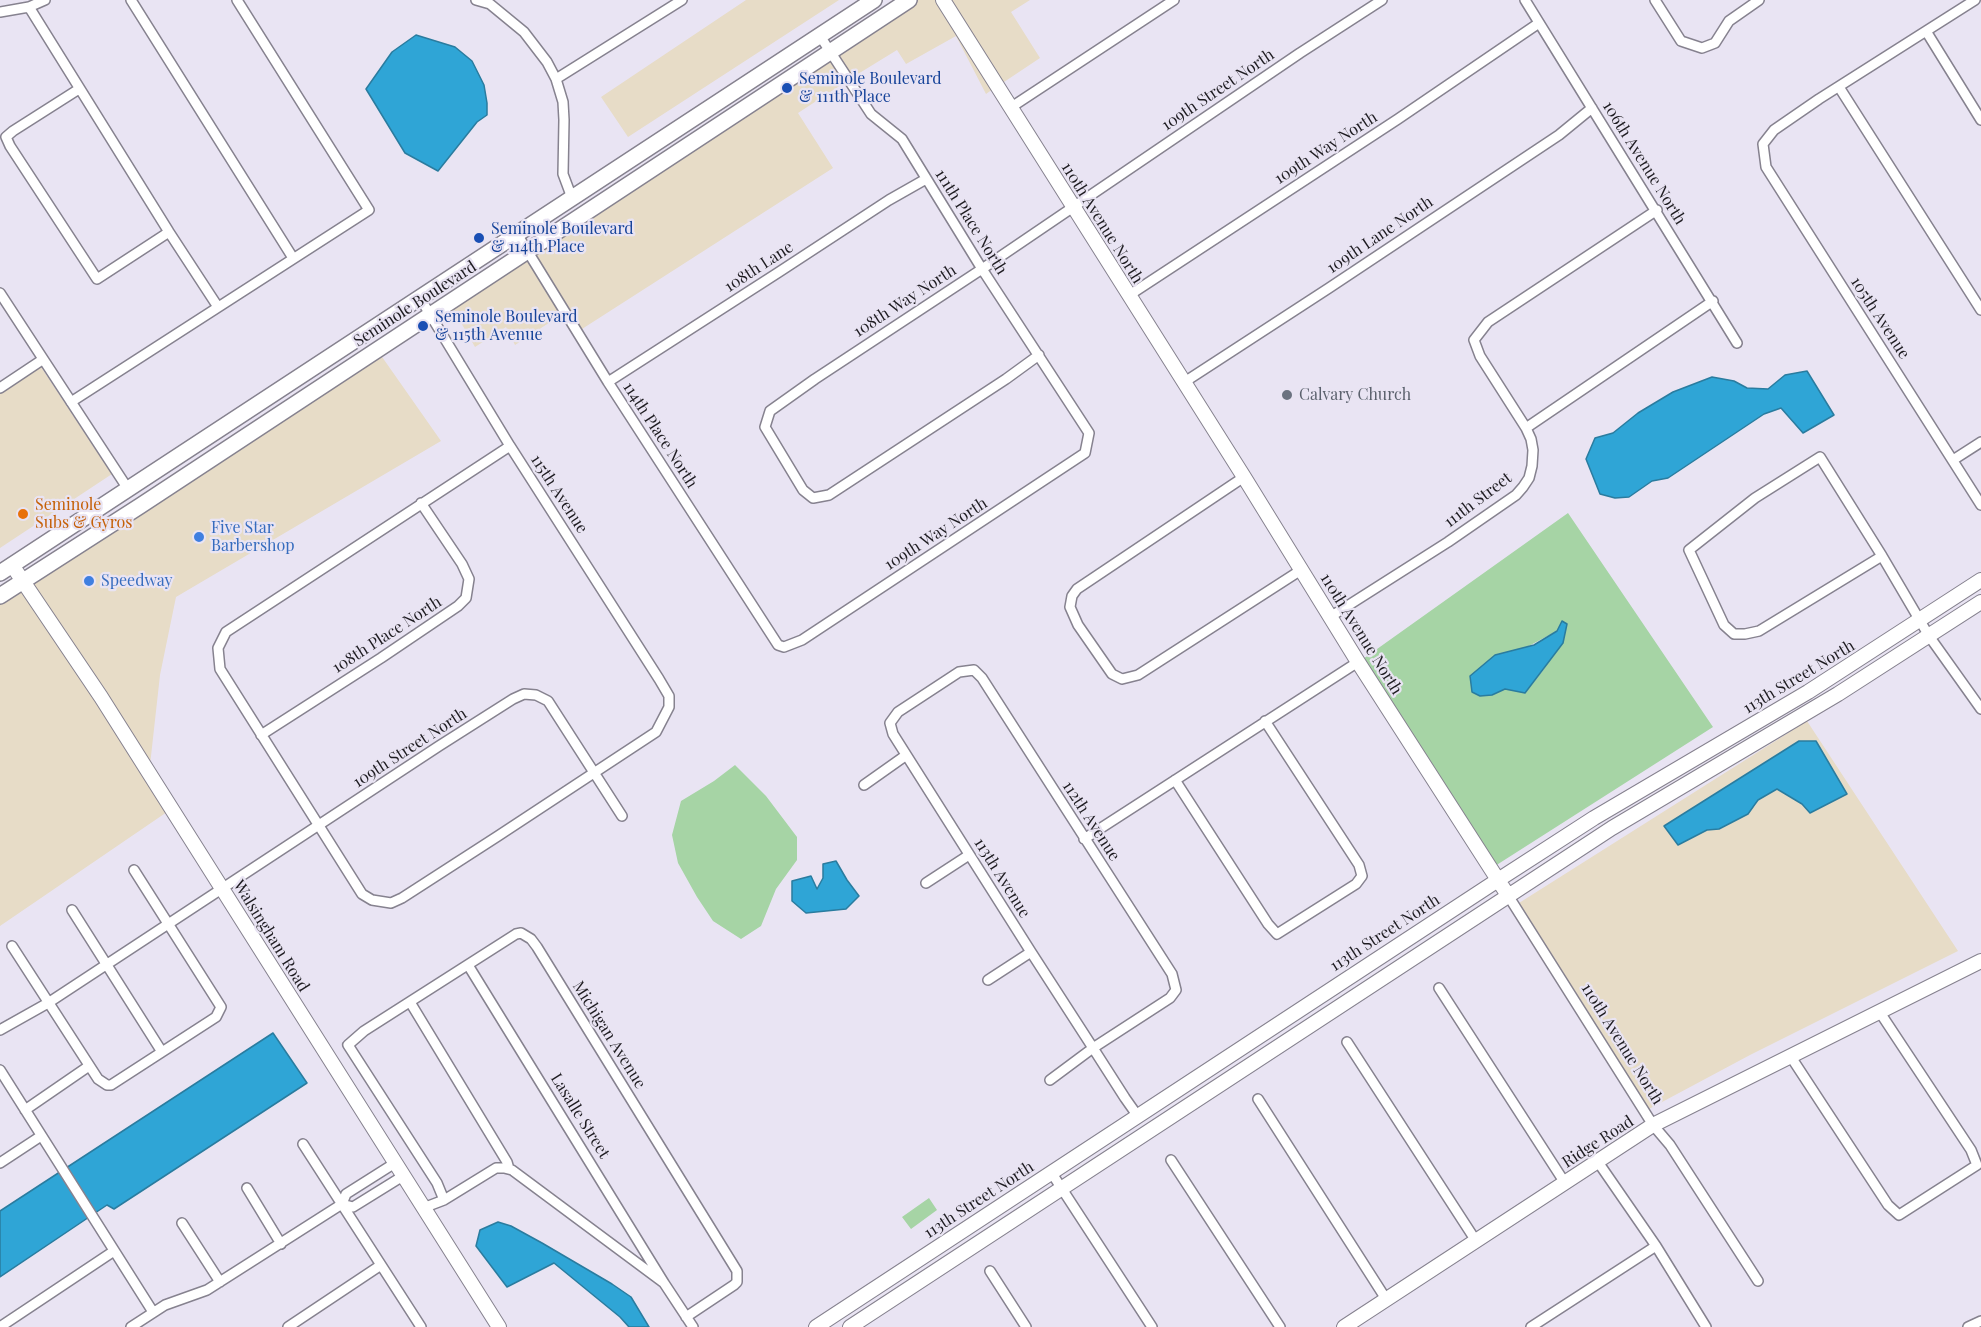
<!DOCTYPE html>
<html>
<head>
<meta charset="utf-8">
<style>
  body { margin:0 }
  canvas { display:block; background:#e9e4f3 }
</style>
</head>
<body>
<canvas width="1981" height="1327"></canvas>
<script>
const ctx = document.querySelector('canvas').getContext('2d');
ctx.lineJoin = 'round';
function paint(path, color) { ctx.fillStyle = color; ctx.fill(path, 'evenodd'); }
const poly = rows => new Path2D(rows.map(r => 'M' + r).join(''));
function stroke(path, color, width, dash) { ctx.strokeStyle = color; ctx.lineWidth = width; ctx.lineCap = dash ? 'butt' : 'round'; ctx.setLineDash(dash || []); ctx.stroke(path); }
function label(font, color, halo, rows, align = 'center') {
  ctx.font = font + ' "Playfair Display",serif'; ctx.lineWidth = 4.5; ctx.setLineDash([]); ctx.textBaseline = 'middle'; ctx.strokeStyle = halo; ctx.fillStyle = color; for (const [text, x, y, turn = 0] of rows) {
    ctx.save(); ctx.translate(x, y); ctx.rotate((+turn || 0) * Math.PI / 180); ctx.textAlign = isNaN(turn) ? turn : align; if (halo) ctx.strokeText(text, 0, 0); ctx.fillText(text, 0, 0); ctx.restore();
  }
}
const commercial = poly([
  [746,0,839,0,628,137,601,97],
  [918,0,937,0,993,89,986,94,956,36,906,64,897,50,853,77,837,53],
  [949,0,1030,0,1011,12,1040,58,1001,84],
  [829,59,844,83,798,113,833,168,582,329,534,252],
  [526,258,561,315,515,345,506,327,475,347,452,307],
  [380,354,441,441,176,597,160,675,150,765,29,582],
  [41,367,112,474,0,548,0,393],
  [21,588,95,697,167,812,0,926,0,602],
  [1807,721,1958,951,1750,1055,1649,1109,1519,903],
  [1817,742,1802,804,1777,789,1758,800,1755,806,1719,829,1707,830]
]);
const green = poly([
  [1568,513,1713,727,1495,866,1363,659],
  [1557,631,1544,669,1525,693,1505,689,1492,695,1495,655,1525,648],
  [735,765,766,796,797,837,797,860,776,889,761,926,741,939,713,921,697,897,678,863,672,835,681,801,714,781],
  [929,1198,937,1210,911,1229,902,1217]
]);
const water = poly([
  [416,35,455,47,472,61,484,85,487,103,487,115,477,122,438,171,405,153,366,89,392,52,416,35],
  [1807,371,1834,415,1803,433,1781,408,1764,414,1668,478,1652,481,1629,497,1615,498,1600,494,1586,459,1595,438,1613,433,1638,413,1673,392,1712,377,1734,381,1747,388,1768,389,1785,375,1807,371],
  [1562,621,1567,624,1563,643,1525,693,1505,689,1492,695,1480,696,1472,692,1470,676,1495,655,1534,645,1557,631,1562,621],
  [1799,741,1816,741,1847,794,1810,813,1802,804,1777,789,1758,800,1748,814,1719,829,1707,830,1678,845,1664,826,1799,741],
  [836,861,847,880,859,896,846,909,806,913,792,901,792,881,811,876,817,889,823,878,823,864,836,861],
  [273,1033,307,1083,114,1209,107,1205,0,1277,0,1211,273,1033],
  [498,1222,511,1226,542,1243,612,1284,631,1297,649,1327,629,1327,620,1317,554,1263,507,1287,476,1246,480,1230,498,1222]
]);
const street = poly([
  [131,0,293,258],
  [476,0,490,4,524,32,547,62,556,79,563,102,564,120,563,174,572,198],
  [1525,0,1737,343],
  [1655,0,1681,41,1702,48,1715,43,1729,21,1759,0],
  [1975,0,1819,99,1774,130,1763,144,1766,167,1981,505],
  [29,7,169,232,218,307],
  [0,12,29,7,45,0],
  [1926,31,1981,120],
  [556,79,682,0],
  [1839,87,1981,310],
  [79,89,13,131,6,137,10,146,97,279,169,232],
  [1010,108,1174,0],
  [517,234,608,382,778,645,784,647,802,640,1085,453,1089,433,982,269,902,139,871,114,820,36],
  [0,293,128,489],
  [1128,296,1398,119,1539,23],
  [420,298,510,446,659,679,669,696,669,707,656,732,498,836,402,898,391,903,372,900,362,894,220,669,218,648,226,632,510,446],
  [1039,355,1006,379,829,495,813,498,803,490,765,427,770,411,815,379,982,269,1300,53,1382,0],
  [608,382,779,272,889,200,926,179],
  [1183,383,1329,288,1559,135,1592,108],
  [0,388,42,360],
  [71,402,369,210,237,0],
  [1526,428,1713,301],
  [1953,460,1981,442],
  [1244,477,1077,589,1072,596,1070,607,1078,625,1112,674,1122,679,1138,675,1301,570],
  [1882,556,1759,631,1745,634,1734,634,1724,625,1689,550,1755,498,1820,457,1882,556,1929,636,1981,709],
  [1330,617,1448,542,1516,495,1523,487,1529,478,1532,466,1533,450,1531,439,1526,428,1480,356,1474,340,1488,322,1657,210],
  [261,735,381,658,458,606,466,598,469,579,462,564,421,503],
  [1175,780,1268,924,1277,934,1356,884,1362,876,1359,865,1265,721],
  [864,785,905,756],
  [1084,839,1358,662],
  [926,883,969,855],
  [1509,897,1653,1125,1670,1145,1758,1281],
  [72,910,162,1052],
  [12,946,98,1079,107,1085,111,1085,216,1017,221,1007,134,870],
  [468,965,664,1283],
  [988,980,1031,952],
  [1439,988,1565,1183],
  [410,1002,507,1162,509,1169],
  [0,1030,48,1003,439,746,513,699,524,694,536,695,548,701,622,816],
  [1347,1042,1476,1241],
  [1791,1057,1888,1205,1899,1215,1977,1165,1971,1150,1879,1011],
  [0,1070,153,1312],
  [1050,1080,1093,1048,1170,998,1176,990,1172,974,982,678,974,670,959,672,898,712,890,723,893,734,1031,952,1093,1048,1125,1098,1137,1115],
  [1258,1099,1386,1299],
  [25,1110,89,1066],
  [303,1144,421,1327],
  [1171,1160,1280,1327],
  [1598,1162,1656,1246,1706,1327],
  [0,1163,41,1136],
  [1051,1172,1152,1327],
  [247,1188,281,1244],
  [444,1200,437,1183,348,1045,364,1031,516,934,521,933,531,939,537,947,737,1271,737,1282,734,1285,686,1317],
  [342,1204,353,1207,403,1176],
  [342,1204,346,1194,395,1163],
  [423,1208,444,1200,496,1168,504,1168,512,1170,664,1283,693,1327],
  [182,1223,220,1282],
  [990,1271,1026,1327],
  [0,1327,114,1251],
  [131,1327,165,1305,207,1290,342,1204],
  [288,1327,381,1265],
  [1531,1327,1656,1246],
  [1968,1327,1981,1321]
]);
const secondary = poly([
  [943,0,1244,477,1358,662,1509,897],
  [12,565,101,697,499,1327],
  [816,1327,1498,880,1594,818,1808,692,1981,580],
  [850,1327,1612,828,1838,694,1981,602],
  [1344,1327,1653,1125,1981,961]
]);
const primary = poly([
  [0,573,874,0],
  [0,596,140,506,909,0]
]);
const markers = [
  [787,88,6,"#1a4fb4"],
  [479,238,6,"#1a4fb4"],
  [423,326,6,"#1a4fb4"],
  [1287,395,6,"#6b7280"],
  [23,514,6,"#e8710a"],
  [199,537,6,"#3f7fe0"],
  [89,581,6,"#3f7fe0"]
];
const transitNames = [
  ["Seminole Boulevard",799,79],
  ["& 111th Place",799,97],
  ["Seminole Boulevard",491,229],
  ["& 114th Place",491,247],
  ["Seminole Boulevard",435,317],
  ["& 115th Avenue",435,335]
];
const streetNames = [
  ["109th Street North",1218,90,-34],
  ["109th Way North",1326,148,-33],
  ["106th Avenue North",1644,163,58],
  ["111th Place North",971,222,58],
  ["110th Avenue North",1102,223,58],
  ["109th Lane North",1380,235,-34],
  ["108th Lane",759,267,-33],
  ["108th Way North",905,301,-33],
  ["Seminole Boulevard",415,304,-33],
  ["105th Avenue",1880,318,57],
  ["114th Place North",660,435,57],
  ["115th Avenue",559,494,57],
  ["111th Street",1478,500,-37],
  ["109th Way North",936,534,-33],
  ["110th Avenue North",1361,634,58],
  ["108th Place North",387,635,-33],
  ["113th Street North",1799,677,-31],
  ["109th Street North",410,748,-33],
  ["112th Avenue",1091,821,57],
  ["113th Avenue",1002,878,58],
  ["113th Street North",1385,933,-33],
  ["Walsingham Road",271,936,58],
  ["Michigan Avenue",609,1035,58],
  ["110th Avenue North",1622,1044,58],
  ["Lasalle Street",580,1116,58],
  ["Ridge Road",1598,1142,-33],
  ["113th Street North",979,1200,-33]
];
const worshipNames = [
  ["Calvary Church",1299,395]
];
const foodNames = [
  ["Seminole",35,505],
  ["Subs & Gyros",35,523]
];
const shopNames = [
  ["Five Star",211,528],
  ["Barbershop",211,546],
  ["Speedway",101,581]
];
paint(commercial, '#e7dcc7');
paint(green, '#a6d4a5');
paint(water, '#2fa5d6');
stroke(water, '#2a7c9f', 1.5);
stroke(street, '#86828f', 12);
stroke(secondary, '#86828f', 16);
stroke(primary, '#86828f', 18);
stroke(street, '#fff', 9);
stroke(secondary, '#fff', 14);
stroke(primary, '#fff', 15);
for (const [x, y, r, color] of markers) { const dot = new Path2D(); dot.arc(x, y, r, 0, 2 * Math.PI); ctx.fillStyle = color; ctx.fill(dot); stroke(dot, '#e9e4f3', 2); }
label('16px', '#164399', '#e9e4f3', transitNames, 'left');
label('16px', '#1d1b20', '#e9e4f3', streetNames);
label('16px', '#5b616d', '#e9e4f3', worshipNames, 'left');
label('16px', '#c56008', '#e9e4f3', foodNames, 'left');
label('16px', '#366cbe', '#e9e4f3', shopNames, 'left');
</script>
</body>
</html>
